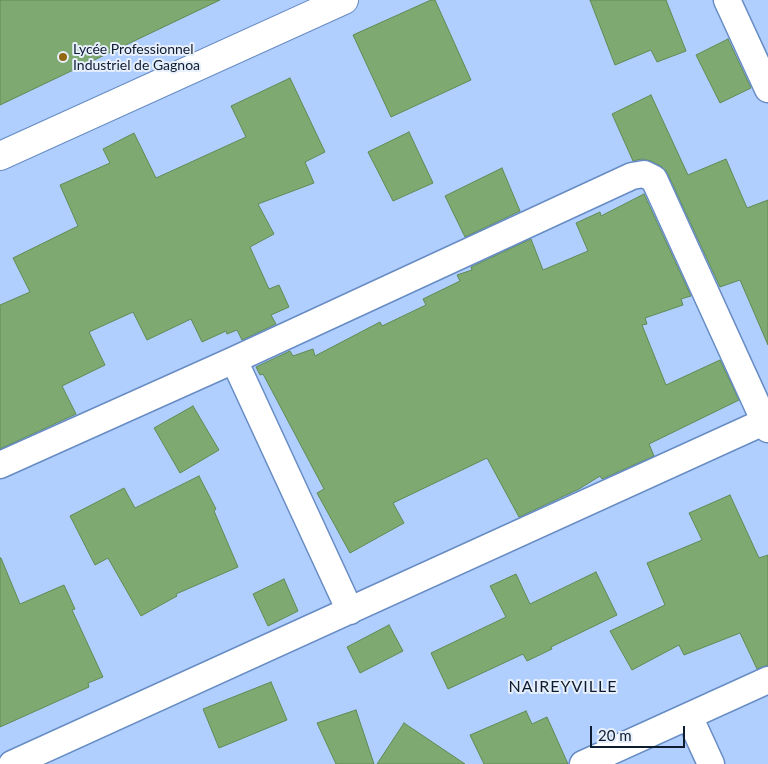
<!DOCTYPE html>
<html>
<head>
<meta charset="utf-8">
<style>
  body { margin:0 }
  #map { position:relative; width:768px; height:764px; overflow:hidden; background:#b0cfff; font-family:Lato,sans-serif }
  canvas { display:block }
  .scale { position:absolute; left:590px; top:726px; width:95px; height:22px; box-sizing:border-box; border:2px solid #0e1c32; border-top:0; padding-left:6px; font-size:15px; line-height:18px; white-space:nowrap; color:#0e1c32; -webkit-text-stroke:4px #e7effb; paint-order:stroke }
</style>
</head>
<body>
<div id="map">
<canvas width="768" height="764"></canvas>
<div class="scale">20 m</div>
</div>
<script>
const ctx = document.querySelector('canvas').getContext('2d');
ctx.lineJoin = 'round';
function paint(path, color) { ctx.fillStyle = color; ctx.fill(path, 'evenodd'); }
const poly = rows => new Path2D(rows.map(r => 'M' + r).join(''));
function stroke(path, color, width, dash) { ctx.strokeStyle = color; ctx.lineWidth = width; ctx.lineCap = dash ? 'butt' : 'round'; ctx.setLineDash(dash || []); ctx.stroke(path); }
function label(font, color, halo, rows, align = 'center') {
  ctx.font = font + ' Lato,sans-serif'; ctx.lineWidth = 4; ctx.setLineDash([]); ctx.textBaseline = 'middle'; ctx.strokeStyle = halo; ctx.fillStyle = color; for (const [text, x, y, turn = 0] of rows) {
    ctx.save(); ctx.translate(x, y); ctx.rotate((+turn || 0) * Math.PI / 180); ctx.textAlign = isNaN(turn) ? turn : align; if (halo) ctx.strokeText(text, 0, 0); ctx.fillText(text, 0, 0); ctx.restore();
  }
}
const building = poly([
  [0,0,220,0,0,105,0,0],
  [431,0,435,0,471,80,391,117,353,35,431,0],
  [590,0,666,0,686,51,657,62,651,50,615,65,590,0],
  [728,39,751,88,720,103,696,55,728,39],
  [290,78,325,152,305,162,314,183,258,204,274,234,250,247,269,289,279,285,289,307,271,315,276,324,242,340,237,330,227,334,226,331,202,342,191,319,147,340,133,312,89,332,105,365,62,386,76,414,0,449,0,305,30,292,13,258,78,226,60,185,110,163,103,149,134,133,156,178,246,137,231,106,290,78],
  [651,95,688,175,726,159,747,208,768,200,768,345,740,280,720,287,667,172,661,166,651,161,642,159,633,161,612,114,651,95],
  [409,132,433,183,393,201,368,152,409,132],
  [502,168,520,211,465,237,445,196,502,168],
  [644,194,691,296,681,299,683,305,645,318,647,324,642,325,666,385,720,360,739,400,649,444,654,456,602,479,600,476,579,489,519,517,487,458,393,503,404,523,350,553,317,493,324,489,263,374,260,375,256,367,290,351,293,356,313,349,315,356,380,322,382,326,426,305,423,299,460,281,457,275,472,270,471,267,531,239,543,270,588,251,576,223,600,212,601,216,644,194],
  [193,406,219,450,180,473,154,428,193,406],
  [199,476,216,509,214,511,238,567,176,594,177,596,141,616,108,558,95,565,70,516,124,488,135,508,199,476],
  [730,495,759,558,768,555,768,665,757,669,740,633,684,655,679,645,632,670,610,631,665,605,647,563,702,540,689,513,730,495],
  [0,558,1,558,20,604,64,585,75,609,72,610,103,677,88,683,89,687,0,727,0,558],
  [596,572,617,615,551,647,552,649,527,661,523,654,448,689,431,653,506,617,490,586,516,574,530,604,596,572],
  [284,579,298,611,268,626,253,594,284,579],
  [389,625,403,651,360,673,347,647,389,625],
  [271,682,287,720,219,748,203,709,271,682],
  [356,710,374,764,336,764,317,723,356,710],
  [526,711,532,724,547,717,568,764,484,764,470,735,526,711],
  [404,723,465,764,377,764,404,723]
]);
const minor = poly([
  [727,0,768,89],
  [234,360,350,611],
  [0,465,234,360,632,176,644,174,654,179,768,429],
  [689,716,711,764],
  [12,764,768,420],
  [583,764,768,680]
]);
const tertiary = poly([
  [0,156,344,0]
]);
const markers = [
  [63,57,5,"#936813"]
];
const poiNames = [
  ["Lycée Professionnel",73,49],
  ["Industriel de Gagnoa",73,65]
];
const quarterNames = [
  ["NAIREYVILLE",563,687]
];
paint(building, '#7eaa72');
stroke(building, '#608a53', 1);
stroke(minor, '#678cc3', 29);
stroke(tertiary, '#678cc3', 30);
stroke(minor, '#fff', 26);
stroke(tertiary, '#fff', 28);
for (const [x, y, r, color] of markers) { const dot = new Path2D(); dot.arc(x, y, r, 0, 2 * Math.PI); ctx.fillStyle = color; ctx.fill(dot); stroke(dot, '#e7effb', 2); }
label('14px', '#0e1c32', '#e7effb', poiNames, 'left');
ctx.letterSpacing = '1px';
label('16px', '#0e1c32', '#e7effb', quarterNames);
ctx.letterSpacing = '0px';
</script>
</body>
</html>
